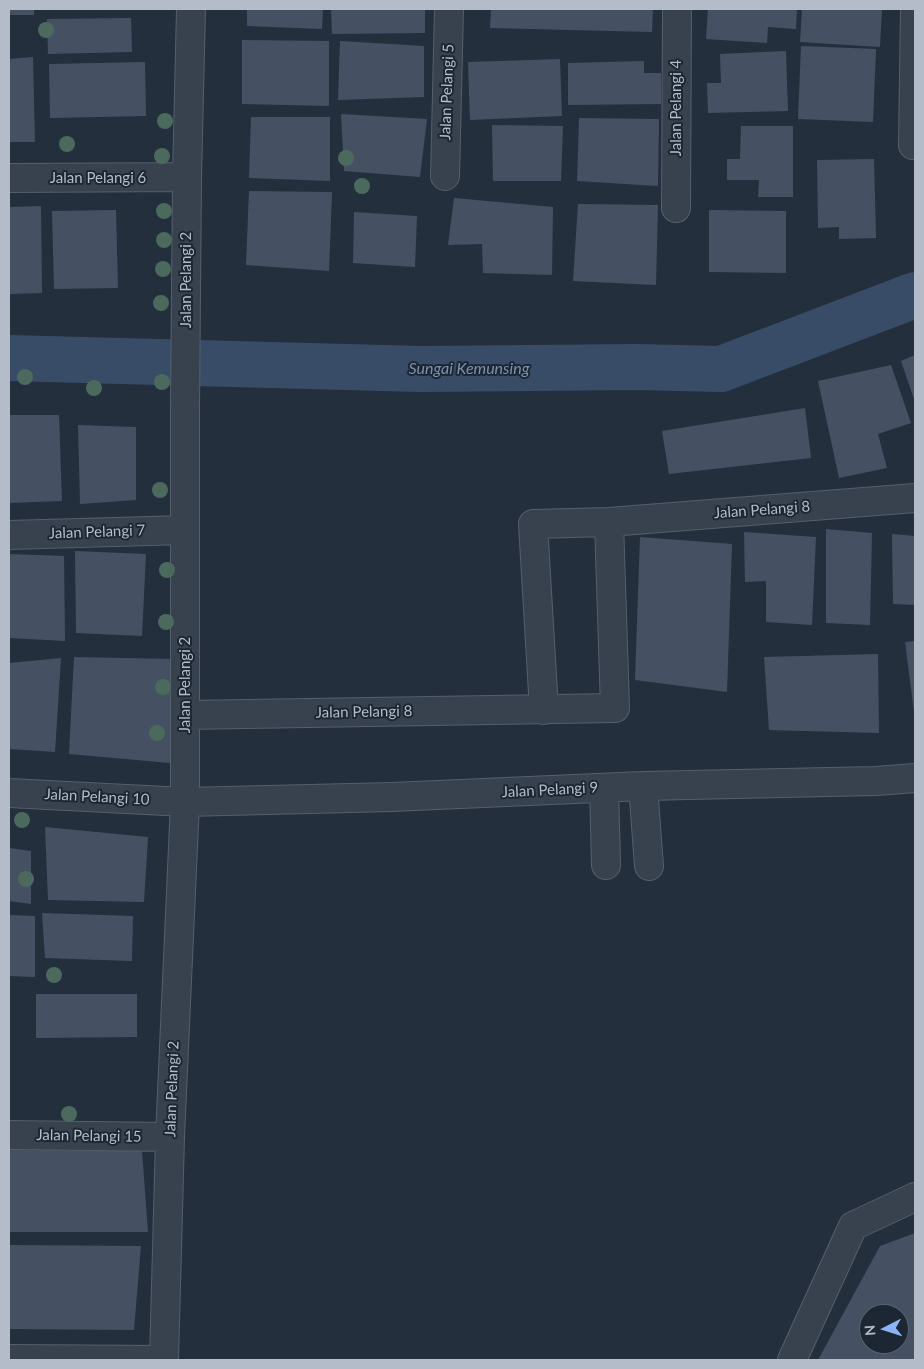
<!DOCTYPE html>
<html>
<head>
<meta charset="utf-8">
<style>
  body { margin:0 }
  #map { position:relative; width:924px; height:1369px; overflow:hidden; background:#242f3e; font-family:Lato,sans-serif }
  canvas { display:block }
  .frame { position:absolute; inset:0; border:10px solid #b4bcc9; pointer-events:none }
  .north { position:absolute; left:859px; top:1304px; width:50px; height:50px; box-sizing:border-box; background:#1d2633; border:1px solid #59626f; border-radius:50%; rotate:265deg; font-size:14px; font-weight:700; line-height:20px; text-align:center; color:#b4bcc9 }
  .north::after { content:''; display:block; margin:auto; width:18px; height:22px; background:#8ab4f8; clip-path:polygon(50% 0,100% 100%,50% 72%,0 100%) }
</style>
</head>
<body>
<div id="map">
<canvas width="924" height="1369"></canvas>
<div class="frame"></div>
<div class="north">N</div>
</div>
<script>
const ctx = document.querySelector('canvas').getContext('2d');
ctx.lineJoin = 'round';
const poly = rows => new Path2D(rows.map(r => 'M' + r).join(''));
function stroke(path, color, width, dash) { ctx.strokeStyle = color; ctx.lineWidth = width; ctx.lineCap = dash ? 'butt' : 'round'; ctx.setLineDash(dash || []); ctx.stroke(path); }
function paint(path, color) { ctx.fillStyle = color; ctx.fill(path, 'evenodd'); }
function label(font, color, halo, rows, align = 'center') {
  ctx.font = font + ' Lato,sans-serif'; ctx.lineWidth = 4; ctx.setLineDash([]); ctx.textBaseline = 'middle'; ctx.strokeStyle = halo; ctx.fillStyle = color; for (const [text, x, y, turn = 0] of rows) {
    ctx.save(); ctx.translate(x, y); ctx.rotate((+turn || 0) * Math.PI / 180); ctx.textAlign = isNaN(turn) ? turn : align; if (halo) ctx.strokeText(text, 0, 0); ctx.fillText(text, 0, 0); ctx.restore();
  }
}
const river = poly([
  [9,358,421,369,637,367,721,369,915,295]
]);
const building = poly([
  [9,9,34,9,34,15,9,15],
  [247,9,323,9,322,29,247,26],
  [331,9,425,9,425,33,332,34],
  [491,9,653,9,652,32,490,28],
  [708,9,797,9,796,29,768,27,767,43,706,39],
  [802,9,882,9,880,47,800,42],
  [131,18,132,52,48,54,47,19],
  [242,40,329,41,329,106,242,104],
  [340,41,424,46,424,97,338,100],
  [801,46,876,49,873,122,798,119],
  [786,51,788,111,708,113,707,83,721,83,720,54],
  [33,57,35,142,9,142,9,59],
  [560,59,562,116,470,120,468,62],
  [644,61,644,73,661,73,661,104,568,105,568,63],
  [145,62,146,116,50,118,49,64],
  [341,114,427,119,420,177,344,171],
  [251,117,330,117,330,181,249,178],
  [579,118,659,119,658,186,577,181],
  [492,125,563,126,561,181,493,181],
  [741,126,793,126,793,197,758,197,759,180,727,180,727,159,740,159],
  [874,159,876,238,839,239,839,227,818,228,817,160],
  [249,191,332,192,329,271,246,265],
  [454,198,553,207,552,275,483,273,482,244,448,245],
  [578,204,658,205,656,285,573,281],
  [41,206,42,293,9,294,9,207],
  [116,210,118,288,54,289,52,211],
  [709,210,786,211,786,273,709,272],
  [354,212,417,216,415,267,353,263],
  [915,355,915,402,901,361],
  [891,365,911,423,878,434,887,468,839,478,818,381],
  [805,408,811,458,669,474,662,431],
  [9,415,59,415,62,501,9,503],
  [78,425,136,427,136,500,80,504],
  [826,529,872,533,870,625,826,623],
  [744,532,816,537,812,625,766,622,766,581,745,582],
  [892,534,915,536,915,605,893,604],
  [640,537,732,544,727,692,635,680],
  [75,551,146,554,142,636,76,633],
  [9,554,64,556,65,641,9,638],
  [915,641,915,712,914,712,905,642],
  [878,654,879,733,769,730,764,657],
  [74,657,174,659,170,763,69,754],
  [61,658,55,752,9,749,9,663],
  [45,827,148,837,144,902,48,900],
  [9,848,31,851,31,904,9,901],
  [42,913,133,916,132,961,45,958],
  [9,915,35,916,35,977,9,976],
  [36,994,137,994,137,1037,36,1038],
  [9,1150,142,1151,148,1232,9,1232],
  [915,1233,915,1360,818,1360,880,1246],
  [869,1314,899,1314,899,1344,869,1344],
  [9,1245,141,1246,134,1330,9,1329]
]);
const minor = poly([
  [913,145,915,9],
  [445,176,449,9],
  [9,178,187,177],
  [676,208,677,9],
  [9,535,185,530],
  [544,710,533,524,609,522,915,498],
  [185,715,615,708,609,522],
  [643,786,649,866],
  [604,788,606,865],
  [9,793,185,802,392,797,643,786,876,781,915,778],
  [9,1135,170,1137],
  [9,1359,164,1360],
  [164,1360,170,1137,185,802,185,408,187,177,191,9],
  [792,1360,853,1226,915,1197]
]);
const trees = [
  [46,30],
  [165,121],
  [67,144],
  [162,156],
  [346,158],
  [362,186],
  [164,211],
  [164,240],
  [163,269],
  [161,303],
  [25,377],
  [162,382],
  [94,388],
  [160,490],
  [167,570],
  [166,622],
  [163,687],
  [157,733],
  [22,820],
  [26,879],
  [54,975],
  [69,1114]
];
const streetNames = [
  ["Jalan Pelangi 5",447,92,-88],
  ["Jalan Pelangi 4",676,108,-90],
  ["Jalan Pelangi 6",98,178],
  ["Jalan Pelangi 2",186,280,-90],
  ["Jalan Pelangi 8",762,510,-4],
  ["Jalan Pelangi 7",97,532,-2],
  ["Jalan Pelangi 2",185,685,-90],
  ["Jalan Pelangi 8",364,712,-1],
  ["Jalan Pelangi 9",550,790,-3],
  ["Jalan Pelangi 10",97,797,3],
  ["Jalan Pelangi 2",172,1089,-88],
  ["Jalan Pelangi 15",89,1136,1]
];
const waterNames = [
  ["Sungai Kemunsing",469,369]
];
stroke(river, '#394c67', 46);
paint(building, '#455162');
stroke(minor, '#565f6c', 30);
stroke(minor, '#38414e', 28);
ctx.fillStyle = '#4b6a5d';
for (const [x, y] of trees) { ctx.beginPath(); ctx.arc(x, y, 8, 0, 2 * Math.PI); ctx.fill(); }
label('15px', '#b4bcc9', '#1d2633', streetNames);
label('italic 16px', '#7c92b1', '#1d2633', waterNames);
</script>
</body>
</html>
